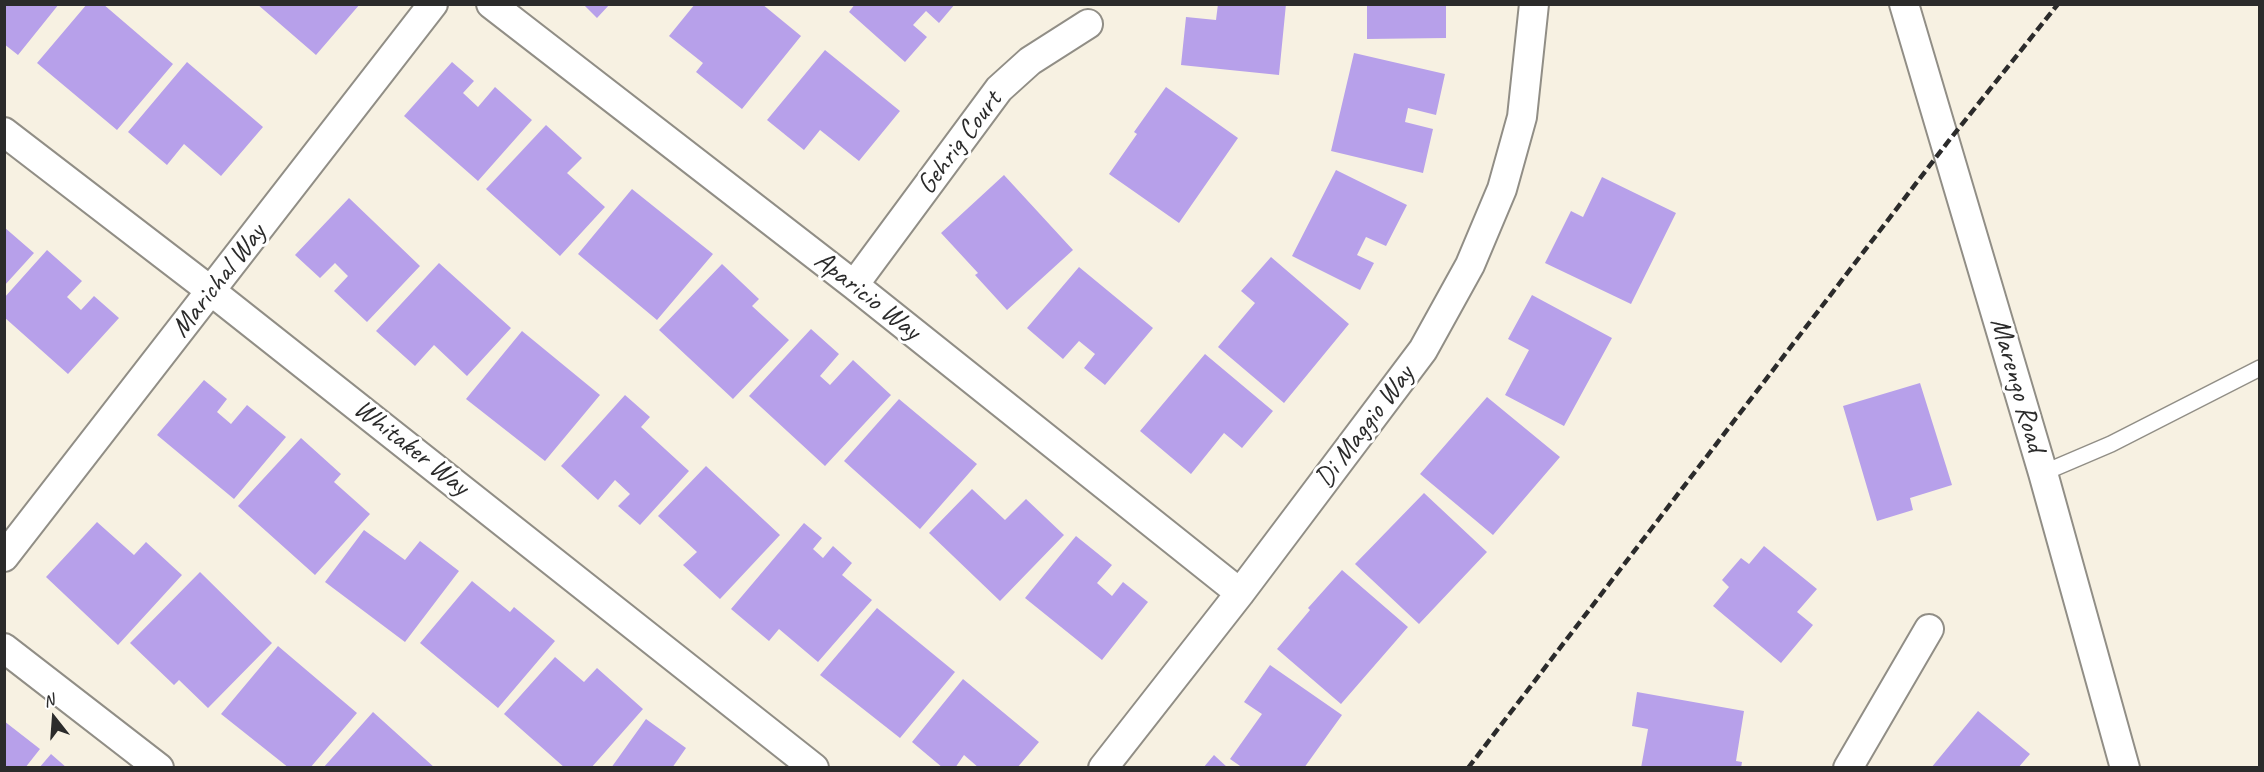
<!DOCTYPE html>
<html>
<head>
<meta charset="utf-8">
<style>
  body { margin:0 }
  #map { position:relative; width:2264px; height:772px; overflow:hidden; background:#f7f1e2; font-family:Caveat,sans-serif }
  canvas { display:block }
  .frame { position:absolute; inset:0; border:6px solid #2b2b2b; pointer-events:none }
  .north { position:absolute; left:24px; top:688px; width:60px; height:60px; -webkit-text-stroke:4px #fff; paint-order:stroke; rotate:343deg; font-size:16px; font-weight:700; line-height:24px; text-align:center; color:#2b2b2b }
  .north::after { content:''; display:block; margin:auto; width:21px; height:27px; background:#2b2b2b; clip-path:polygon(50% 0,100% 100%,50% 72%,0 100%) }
</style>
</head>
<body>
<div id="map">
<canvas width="2264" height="772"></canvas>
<div class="frame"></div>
<div class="north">N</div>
</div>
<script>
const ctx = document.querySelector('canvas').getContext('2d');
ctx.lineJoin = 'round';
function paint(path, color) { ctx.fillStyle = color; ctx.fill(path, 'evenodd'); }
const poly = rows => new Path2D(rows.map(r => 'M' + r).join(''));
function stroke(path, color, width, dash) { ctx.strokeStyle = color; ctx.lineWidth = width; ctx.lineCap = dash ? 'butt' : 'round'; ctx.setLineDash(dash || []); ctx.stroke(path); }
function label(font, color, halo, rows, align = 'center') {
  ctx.font = font + ' Caveat,sans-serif'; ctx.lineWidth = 6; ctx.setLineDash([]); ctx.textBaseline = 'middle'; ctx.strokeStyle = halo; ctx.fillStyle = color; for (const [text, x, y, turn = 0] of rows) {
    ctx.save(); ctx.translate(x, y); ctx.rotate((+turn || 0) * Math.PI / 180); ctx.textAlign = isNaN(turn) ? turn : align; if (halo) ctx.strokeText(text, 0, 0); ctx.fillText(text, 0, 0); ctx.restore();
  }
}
const building = poly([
  [4,4,59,4,18,55,4,44],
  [87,4,103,4,173,64,117,130,37,63],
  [257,4,360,4,316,55],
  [583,4,610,4,597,18],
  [695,4,762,4,801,36,742,109,696,72,703,63,669,36],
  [855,4,955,4,939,23,926,11,913,25,927,37,905,62,849,12],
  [1218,4,1286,4,1279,75,1181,65,1186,17,1216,20],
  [1367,4,1446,4,1446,38,1367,39],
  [825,50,900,111,859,161,820,130,804,150,767,120],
  [1354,53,1445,74,1436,115,1408,108,1405,122,1433,129,1423,173,1331,151],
  [187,62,263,127,221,176,184,144,167,165,128,132],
  [452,62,474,81,463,93,478,107,495,87,532,120,478,181,404,116],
  [1166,87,1238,138,1179,223,1109,174,1137,134,1134,132],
  [546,125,582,158,567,173,605,207,560,256,486,189],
  [1336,170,1407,205,1386,246,1366,237,1357,255,1374,263,1360,290,1292,256],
  [1004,175,1073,250,1007,310,975,275,978,273,941,233],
  [1602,177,1676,213,1631,304,1545,263,1571,211,1583,217],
  [632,189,713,254,657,320,578,254],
  [349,198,420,266,367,322,334,291,348,276,335,263,320,278,295,255],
  [4,227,34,253,4,286],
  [47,250,82,281,67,297,81,310,94,296,119,318,68,374,4,317,4,298],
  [1271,257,1349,324,1284,403,1218,347,1255,303,1241,291],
  [439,263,511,328,467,376,434,345,415,366,376,331],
  [722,264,759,299,752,306,789,340,733,399,659,330],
  [1079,267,1153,328,1105,385,1084,368,1095,354,1079,341,1063,359,1027,328],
  [1532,295,1612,338,1564,426,1505,395,1529,350,1508,339],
  [811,329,839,354,820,376,830,385,853,360,891,395,825,466,749,396],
  [522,331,600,395,545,461,466,399],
  [1205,354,1273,411,1242,448,1224,433,1191,474,1140,431],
  [204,380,227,399,217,412,231,424,247,405,286,437,234,499,157,435],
  [1920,383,1952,485,1910,498,1913,510,1877,521,1843,406],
  [625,395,650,417,641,427,689,471,640,525,618,506,630,494,615,480,598,500,561,466],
  [1487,397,1560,457,1493,535,1420,474],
  [899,399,977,464,920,529,844,461],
  [301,438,341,474,334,482,370,514,315,575,238,506],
  [706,466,780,535,720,599,683,565,697,552,658,516],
  [972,489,1005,520,1026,499,1064,535,1000,601,929,533],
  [1424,493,1487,552,1419,624,1355,564],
  [97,522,134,555,146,542,182,575,118,645,46,577],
  [804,523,822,538,813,549,823,558,833,546,852,563,842,575,872,600,818,662,779,629,769,641,731,609],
  [364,530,405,560,420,541,459,571,405,642,325,582],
  [1076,536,1112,565,1097,583,1112,596,1123,582,1148,602,1102,660,1025,598],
  [1764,546,1817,589,1797,612,1813,625,1781,663,1713,606,1729,587,1722,580,1741,558,1749,564],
  [1342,570,1408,627,1341,704,1277,649,1310,610,1308,608],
  [200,572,272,643,208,708,179,680,174,685,130,643],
  [472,581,510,612,514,607,555,641,498,708,420,643],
  [877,608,955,672,900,738,820,675],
  [278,646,357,713,310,768,289,768,221,714],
  [555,657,584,682,597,668,643,709,591,768,565,768,504,714],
  [1270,665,1342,715,1304,768,1243,768,1230,759,1262,714,1244,702],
  [963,679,1039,742,1017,768,979,768,964,755,955,768,943,768,912,742],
  [1637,692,1744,711,1736,761,1742,762,1741,768,1641,768,1648,729,1632,726],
  [1978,711,2030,754,2018,768,1931,768],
  [373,712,435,768,323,768],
  [646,719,686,748,672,768,611,768],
  [4,721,40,749,25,768,4,768],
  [51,754,67,768,39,768],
  [1214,755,1228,768,1203,768]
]);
const service = poly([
  [2043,473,2111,444,2260,368]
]);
const minor = poly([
  [491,4,854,285,1240,593],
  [1904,4,2043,473,2125,768],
  [4,132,211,291,814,768],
  [854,285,999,89,1030,61,1088,24],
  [4,557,433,4],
  [4,648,159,768],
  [1103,768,1240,593,1423,350,1470,265,1502,189,1522,117,1534,4],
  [1848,768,1929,629]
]);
const rail = poly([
  [1468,768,1947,143,2058,4]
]);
const streetNames = [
  ["Gehrig Court",960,143,-53],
  ["Marichal Way",219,281,-52],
  ["Aparicio Way",867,296,38],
  ["Marengo Road",2017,385,74],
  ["Di Maggio Way",1365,427,-53],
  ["Whitaker Way",411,448,38]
];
paint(building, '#b7a0ea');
stroke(service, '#918e86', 18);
stroke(minor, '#918e86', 32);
stroke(service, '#fff', 15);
stroke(minor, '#fff', 28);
stroke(rail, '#2b2b2b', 4.5, [9, 4.5]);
label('28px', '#2b2b2b', '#fff', streetNames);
</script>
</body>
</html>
